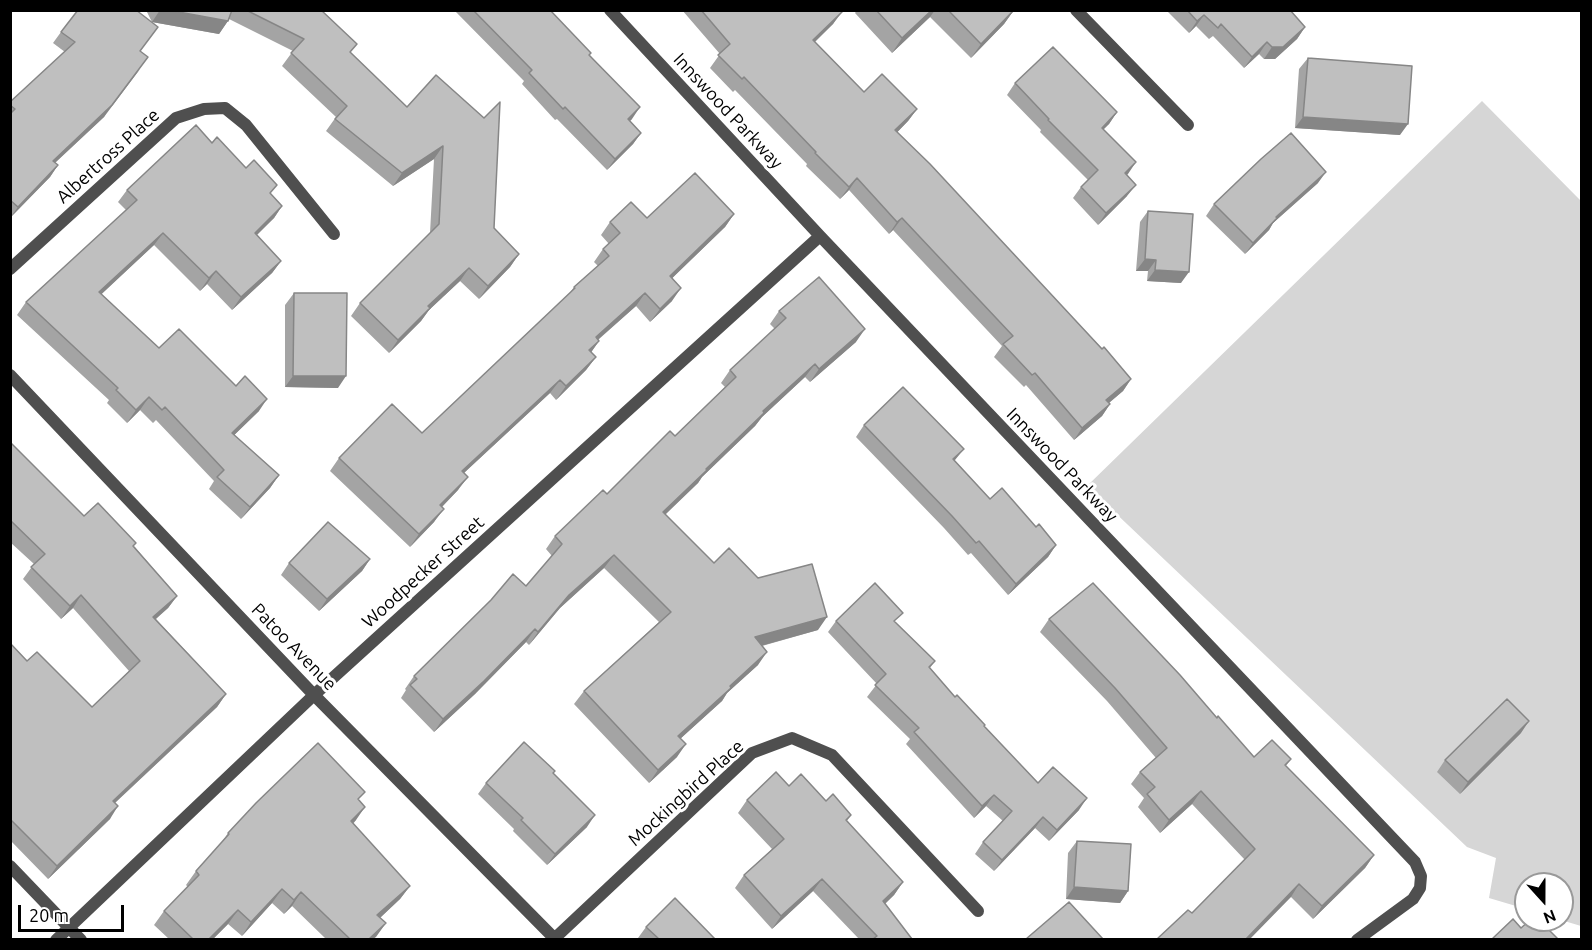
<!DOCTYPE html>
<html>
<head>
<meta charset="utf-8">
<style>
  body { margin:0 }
  #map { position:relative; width:1592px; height:950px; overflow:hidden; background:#fff; font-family:Ubuntu,sans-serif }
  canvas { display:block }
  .frame { position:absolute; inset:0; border:12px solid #000; pointer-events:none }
  .north { position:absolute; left:1514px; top:872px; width:60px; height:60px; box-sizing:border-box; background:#fff; border:2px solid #999; border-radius:50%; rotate:159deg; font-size:16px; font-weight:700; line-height:24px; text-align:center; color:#000 }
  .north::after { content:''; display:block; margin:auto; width:21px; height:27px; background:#000; clip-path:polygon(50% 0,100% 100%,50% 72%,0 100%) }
  .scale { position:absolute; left:18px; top:905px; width:106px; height:27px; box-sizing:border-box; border:3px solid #000; border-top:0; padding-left:8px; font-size:18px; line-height:21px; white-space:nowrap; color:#000; -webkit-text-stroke:4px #fff; paint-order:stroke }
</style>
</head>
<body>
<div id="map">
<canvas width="1592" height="950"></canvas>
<div class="frame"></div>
<div class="north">N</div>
<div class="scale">20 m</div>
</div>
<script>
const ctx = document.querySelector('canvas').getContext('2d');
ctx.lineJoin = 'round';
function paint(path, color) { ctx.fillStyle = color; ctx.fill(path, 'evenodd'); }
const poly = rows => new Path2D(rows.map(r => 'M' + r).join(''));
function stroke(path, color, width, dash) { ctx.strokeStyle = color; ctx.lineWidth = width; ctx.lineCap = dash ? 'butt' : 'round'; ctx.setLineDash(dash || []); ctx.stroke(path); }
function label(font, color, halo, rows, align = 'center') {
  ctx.font = font + ' Ubuntu,sans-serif'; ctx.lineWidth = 6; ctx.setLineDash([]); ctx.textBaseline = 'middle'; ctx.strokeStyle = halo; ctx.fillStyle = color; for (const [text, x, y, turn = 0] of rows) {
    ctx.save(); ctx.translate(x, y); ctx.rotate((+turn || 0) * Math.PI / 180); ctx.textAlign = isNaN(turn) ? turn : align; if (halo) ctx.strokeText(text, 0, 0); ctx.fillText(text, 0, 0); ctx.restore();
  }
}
const green = poly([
  [1482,101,1581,201,1581,926,1561,920,1562,920,1562,884,1526,884,1526,909,1489,898,1496,858,1467,847,1087,486]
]);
const street = poly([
  [610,10,820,236,1415,862,1421,876,1420,888,1413,899,1357,940],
  [1076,10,1188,125],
  [10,269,176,118,204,109,225,108,246,125,334,234],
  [10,375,314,695,556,940],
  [10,866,81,940],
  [555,938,752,753,792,738,832,755,978,911],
  [56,940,314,695,820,236]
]);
const wall = poly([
  [146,10,321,10,351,53,407,107,436,75,494,228,519,254,510,267,479,299,460,281,429,310,421,321,389,353,351,316,360,303,430,233,434,159,393,186,326,131,336,117,282,66,293,51,229,19,219,34,152,22],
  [454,10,550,10,590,55,632,119,630,121,641,133,633,144,607,170,557,119,555,120,522,84,524,81],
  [682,10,841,10,833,24,815,42,864,92,917,109,908,121,897,132,1131,379,1123,391,1109,403,1110,404,1102,416,1074,440,1026,385,1024,387,994,357,1002,346,893,230,889,234,849,190,840,199,806,166,807,164,735,90,733,92,710,68,720,54],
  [857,10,1014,10,1004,24,971,58,930,17,892,53,855,13],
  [1166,10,1290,10,1305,27,1297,39,1275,59,1264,59,1259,54,1244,68,1213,36,1209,39,1196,26,1189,33],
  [61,32,141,52,104,117,55,163,58,165,50,177,10,218,10,102,65,52,53,43],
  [1308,58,1400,135,1295,128,1299,69],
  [1015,83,1117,112,1109,124,1103,129,1127,175,1127,196,1098,225,1073,198,1081,187,1088,180,1040,132,1041,130,1007,95],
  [212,143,271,194,282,206,274,218,256,235,281,261,272,273,232,310,207,284,200,291,154,245,101,294,159,348,259,411,234,435,279,475,270,488,241,519,209,489,214,481,156,420,153,423,140,410,127,423,107,403,109,400,17,315,26,302,126,210,118,202,127,190],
  [1318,183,1273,223,1269,230,1245,254,1206,216,1214,204],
  [1148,211,1181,283,1147,281,1148,271,1136,271,1140,222],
  [734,214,725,227,672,278,672,301,650,322,636,306,598,340,599,341,591,352,596,357,586,370,556,400,550,393,464,473,458,490,442,507,434,522,410,547,330,471,339,458,422,433,569,294,574,287,598,266,594,262,603,249,609,244,601,235,610,222,647,218],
  [294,293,338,388,285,387,285,305],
  [779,311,856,342,810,382,805,377,762,417,755,426,702,477,698,483,665,515,714,563,758,578,818,630,762,646,758,665,727,693,722,701,681,738,677,757,649,783,574,704,584,691,659,622,604,568,560,608,529,645,526,642,475,694,434,732,401,698,406,690,405,689,414,676,526,586,552,556,546,549,555,536,607,494,675,436,725,387,721,383,730,370,775,329,770,324],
  [864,425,955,461,990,499,1036,527,1056,545,1048,557,1008,595,971,553,968,555,944,528,856,437],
  [10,442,84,516,134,546,177,596,168,608,156,619,226,694,217,707,115,803,110,819,48,879,10,840,10,643,27,661,92,707,129,671,73,608,61,619,23,579,34,564,10,542],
  [370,559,362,571,319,611,281,575,289,563],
  [1049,619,1217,718,1254,757,1291,759,1286,766,1374,855,1365,868,1313,919,1291,897,1192,913,1245,860,1192,804,1160,833,1138,807,1144,798,1131,784,1140,772,1156,758,1107,701,1040,632],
  [836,621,896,623,935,661,930,668,955,697,1038,783,1079,810,1049,841,1035,828,994,871,975,854,983,842,1003,821,986,806,974,818,906,744,910,739,867,697,877,684,828,632],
  [1521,733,1460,794,1437,772,1445,760],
  [553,773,587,827,547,865,513,831,514,829,478,794,486,783],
  [789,786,826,801,851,815,847,821,903,882,894,895,885,904,912,939,859,939,813,891,772,929,735,888,744,875,772,849,738,813,747,800],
  [359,800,356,820,353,824,410,886,400,899,380,918,386,923,373,939,326,939,292,906,284,914,272,903,242,936,228,924,213,939,169,939,154,925,164,911,188,887,186,885,196,871,220,845,228,833],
  [1077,841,1128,891,1120,903,1066,899,1068,853],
  [646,927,715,939,639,939,638,938]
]);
const shadedWall = poly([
  [160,10,168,10,228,21,219,34,152,22],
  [932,10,935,10,930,17,892,53,902,38],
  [1014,10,1004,24,971,58,981,44],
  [842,12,833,24,804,52,813,40],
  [1204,15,1196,26,1189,33,1197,21],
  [1305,27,1297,39,1275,59,1264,59,1272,47],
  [1267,42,1259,54,1244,68,1252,57],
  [140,69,104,117,45,172,53,161],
  [640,107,632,119,620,130,628,119],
  [917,109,908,121,887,143,895,130],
  [1117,112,1109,124,1094,139,1102,128],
  [1303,117,1408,124,1400,135,1295,128],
  [641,133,633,144,607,170,615,159],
  [443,146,434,159,393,186,402,173],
  [1136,162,1128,174,1117,185,1125,173],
  [58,165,50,177,10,218,18,207],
  [1326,172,1318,183,1273,223,1269,230,1245,254,1253,243,1276,217],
  [857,178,849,190,840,199,849,187],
  [1136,185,1127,196,1098,225,1106,213],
  [282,206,274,218,246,246,255,233],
  [734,214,725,227,661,289,670,276],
  [902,218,893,230,889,234,897,222],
  [163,233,154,245,90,305,99,292],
  [519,254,510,267,479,299,488,286],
  [1145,259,1156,260,1148,271,1136,271],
  [281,261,272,273,232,310,241,297],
  [469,268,460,281,429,310,421,321,389,353,398,340,428,306],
  [1155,270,1189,272,1181,283,1147,281],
  [216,271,207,284,200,291,209,278],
  [681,288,672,301,650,322,660,309],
  [645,293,636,306,586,350,596,337],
  [865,329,856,342,810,382,819,369],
  [599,341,590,354,589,350],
  [596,357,586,370,556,400,566,386],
  [815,364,805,377,762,417,755,426,702,477,698,483,654,525,663,512,763,411],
  [293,376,346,376,338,388,285,387],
  [1131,379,1123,391,1098,412,1106,400],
  [560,380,550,393,452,484,462,471],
  [149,397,140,410,127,423,136,410],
  [267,399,259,411,223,446,232,433],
  [1110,404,1102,416,1074,440,1082,428],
  [964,449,955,460,945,470,953,459],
  [279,475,270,488,241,519,250,507],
  [468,477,458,490,431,518,440,505],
  [444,509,434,522,410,547,419,534],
  [1056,545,1048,557,1008,595,1016,584],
  [614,555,604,568,560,608,529,645,538,632,569,595],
  [370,559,362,571,319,611,327,599],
  [81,595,73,608,61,619,70,606],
  [177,596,168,608,144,629,153,617],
  [827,617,818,630,746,650,755,637],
  [535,629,526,642,475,694,434,732,443,719],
  [767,652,758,665,727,693,722,701,669,749,678,736,730,686],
  [226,694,217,707,104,813,113,801],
  [1529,721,1521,733,1460,794,1468,782],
  [686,744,677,757,649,783,658,770],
  [1201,791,1192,804,1160,833,1169,820],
  [994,795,986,806,974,818,982,806],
  [1087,798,1079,810,1049,841,1057,830],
  [118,806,110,819,48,879,57,866],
  [365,807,356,820,341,835,351,821],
  [595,815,587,827,547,865,555,854],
  [1043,817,1035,828,994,871,1002,860],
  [1374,855,1365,868,1313,919,1322,906],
  [822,879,813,891,772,929,781,916],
  [903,882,894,895,874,914,883,901],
  [1299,884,1291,897,1250,939,1246,939],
  [410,886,400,899,368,929,377,915],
  [1074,887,1128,891,1120,903,1066,899],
  [282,889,272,903,242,936,251,922],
  [301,892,292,906,284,914,294,900],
  [238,910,228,924,213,939,209,939],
  [386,923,376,937,373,939,369,939]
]);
const building = poly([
  [78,10,136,10,158,27,140,51,148,57,112,105,53,161,58,165,18,207,10,200,10,114,15,109,10,105,10,102,75,42,61,32,78,10],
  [168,10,232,10,228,21,168,10],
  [246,10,321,10,357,44,350,52,407,107,436,75,484,118,500,102,494,228,519,254,488,286,469,268,428,306,430,308,398,340,360,303,439,224,443,146,402,173,335,119,347,106,291,53,304,39,246,10],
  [473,10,550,10,591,53,589,55,640,107,628,119,641,133,615,159,565,107,563,109,529,73,532,70,473,10],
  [701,10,841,10,842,12,813,40,864,92,882,74,917,109,895,130,930,164,1102,349,1104,347,1131,379,1106,400,1110,404,1082,428,1035,373,1032,375,1003,344,1013,336,902,218,897,222,857,178,849,187,815,153,816,152,744,77,742,79,718,55,730,44,701,10],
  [876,10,932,10,902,38,876,10],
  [948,10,1014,10,981,44,948,10],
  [1187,10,1290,10,1305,27,1283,47,1272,47,1267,42,1252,57,1221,24,1218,28,1204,15,1197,21,1187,10],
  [1053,47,1117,112,1102,128,1136,162,1125,173,1136,185,1106,213,1081,187,1098,170,1048,120,1049,119,1015,83,1053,47],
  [1308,58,1412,66,1408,124,1303,117,1308,58],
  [196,125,212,143,217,137,246,168,254,160,277,185,270,193,282,206,255,233,281,261,241,297,216,271,209,278,163,233,99,292,159,348,179,329,236,386,245,376,267,399,232,433,279,475,250,507,217,477,224,470,165,407,162,410,149,397,136,410,116,390,118,388,26,302,137,200,127,190,196,125],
  [1291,133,1326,172,1276,217,1277,218,1253,243,1214,204,1261,159,1291,133],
  [695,173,734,214,670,276,681,288,660,309,645,293,596,337,599,341,589,350,596,357,566,386,560,380,462,471,468,477,440,505,444,509,419,534,339,458,392,404,422,433,575,288,574,287,609,256,603,249,620,233,610,222,631,202,647,218,695,173],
  [1148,211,1193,214,1189,272,1155,270,1156,260,1145,259,1148,211],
  [819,277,865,329,819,369,815,364,763,411,764,413,706,469,707,470,663,512,714,563,729,548,758,578,812,564,827,617,755,637,767,652,730,686,731,688,678,736,686,744,658,770,584,691,671,612,614,555,569,595,538,632,535,629,484,681,443,719,410,685,417,679,414,676,491,600,513,574,526,586,562,544,555,536,603,490,607,494,670,431,675,436,736,377,730,370,786,318,779,311,819,277],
  [294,293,347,293,346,376,293,376,294,293],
  [903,387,964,449,953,459,990,499,1002,488,1036,527,1039,524,1056,545,1016,584,979,541,976,543,952,516,864,425,903,387],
  [10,442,84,516,98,503,136,543,133,546,177,596,153,617,226,694,113,801,118,806,57,866,10,819,10,643,27,661,37,652,92,707,140,661,81,595,70,606,31,567,45,554,10,520,10,442],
  [328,522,370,559,327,599,289,563,328,522],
  [875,583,903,613,894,621,935,661,929,667,955,697,957,695,985,725,984,726,1038,783,1053,767,1087,798,1057,830,1043,817,1002,860,983,842,1012,811,994,795,982,806,914,732,919,728,875,685,886,674,836,621,875,583],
  [1093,583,1180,675,1217,718,1218,716,1254,757,1272,740,1291,759,1285,765,1374,855,1322,906,1299,884,1246,939,1157,939,1188,910,1192,913,1255,849,1201,791,1169,820,1147,794,1155,787,1140,772,1167,748,1115,688,1049,619,1093,583],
  [1507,699,1529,721,1468,782,1445,760,1507,699],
  [524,742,555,771,553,773,595,815,555,854,521,820,523,818,486,783,524,742],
  [318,743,365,792,358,799,365,807,351,821,410,886,377,915,386,923,369,939,350,939,301,892,294,900,282,889,251,922,238,910,209,939,193,939,164,911,199,875,196,871,229,834,228,833,256,803,318,743],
  [776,772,789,786,801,774,826,801,833,794,851,815,846,820,903,882,883,901,912,939,873,939,877,936,822,879,781,916,744,875,784,839,747,800,776,772],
  [1077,841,1131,844,1128,891,1074,887,1077,841],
  [675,898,715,939,659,939,646,927,675,898],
  [1069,902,1103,939,1026,939,1069,902],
  [1513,919,1521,928,1530,920,1539,920,1558,939,1492,939,1513,919]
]);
const streetNames = [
  ["Innswood Parkway",728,111,47],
  ["Albertross Place",108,156,-42],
  ["Innswood Parkway",1062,465,46],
  ["Woodpecker Street",423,572,-42],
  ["Patoo Avenue",294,647,46],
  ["Mockingbird Place",686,793,-42]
];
paint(green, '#d6d6d6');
stroke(street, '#4f4f4f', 12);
paint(wall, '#a4a4a4');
paint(shadedWall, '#868686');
paint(building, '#bfbfbf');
stroke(building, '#868686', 1.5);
label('18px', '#000', '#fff', streetNames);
</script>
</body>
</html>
